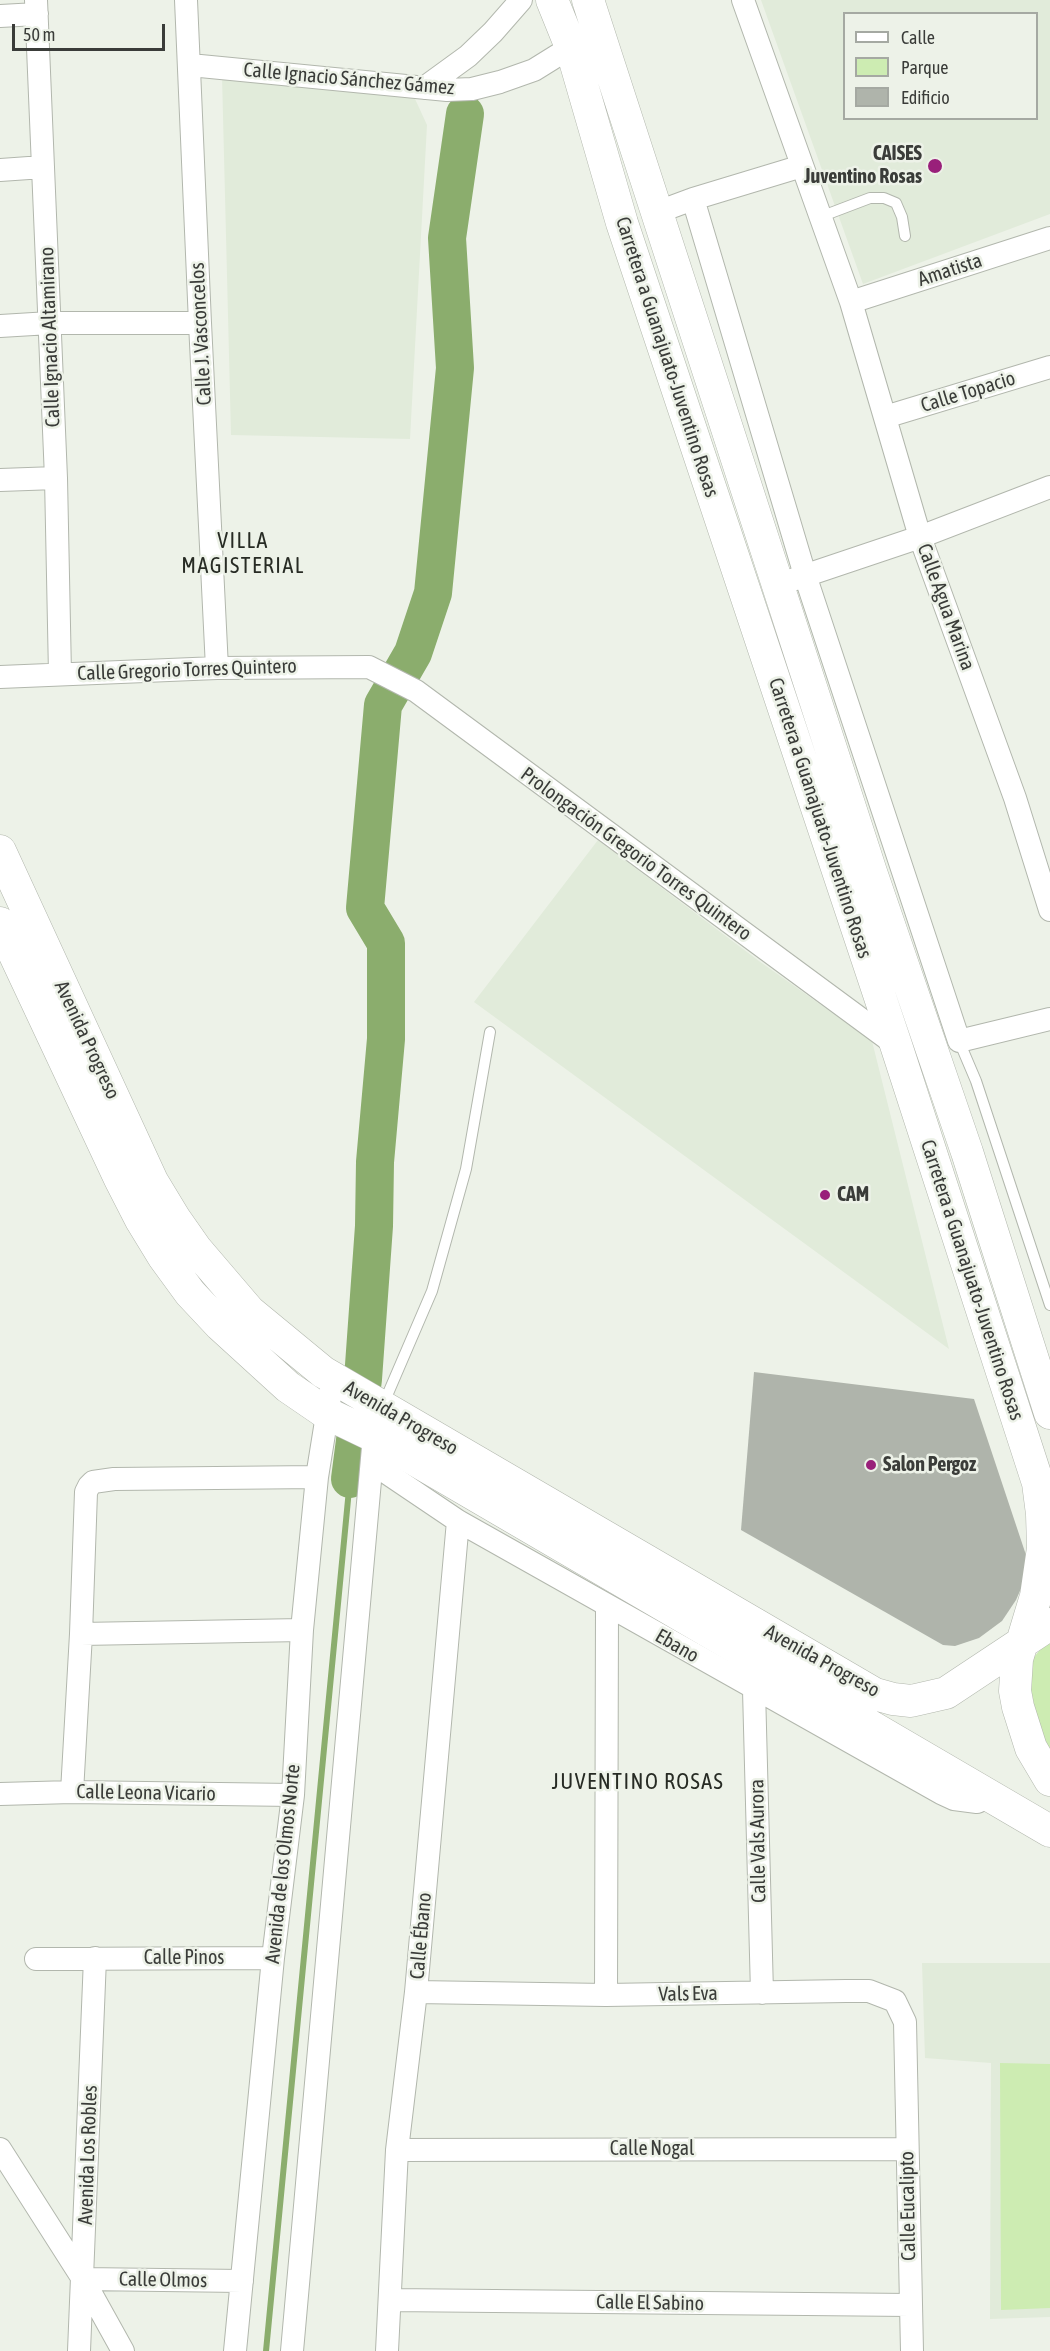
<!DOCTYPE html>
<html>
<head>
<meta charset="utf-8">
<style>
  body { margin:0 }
  #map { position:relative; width:1050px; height:2351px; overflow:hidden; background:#edf2e8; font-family:"Asap Condensed",sans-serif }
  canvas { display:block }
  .legend { position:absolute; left:843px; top:12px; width:195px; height:108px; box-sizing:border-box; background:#edf2e8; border:2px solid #a5a9a2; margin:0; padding:8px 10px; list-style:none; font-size:18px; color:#3a3c39 }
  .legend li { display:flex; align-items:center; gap:12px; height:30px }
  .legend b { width:30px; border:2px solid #a5a9a2 }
  .scale { position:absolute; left:12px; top:24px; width:153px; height:27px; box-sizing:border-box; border:3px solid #3a3c39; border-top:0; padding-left:8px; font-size:18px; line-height:21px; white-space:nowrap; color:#3a3c39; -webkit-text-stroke:4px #edf2e8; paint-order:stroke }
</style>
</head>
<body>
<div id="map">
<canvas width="1050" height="2351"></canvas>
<ul class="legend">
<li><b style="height:8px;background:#fff"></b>Calle</li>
<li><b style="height:16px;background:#cdecb2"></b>Parque</li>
<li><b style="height:16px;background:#afb4ab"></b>Edificio</li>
</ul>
<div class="scale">50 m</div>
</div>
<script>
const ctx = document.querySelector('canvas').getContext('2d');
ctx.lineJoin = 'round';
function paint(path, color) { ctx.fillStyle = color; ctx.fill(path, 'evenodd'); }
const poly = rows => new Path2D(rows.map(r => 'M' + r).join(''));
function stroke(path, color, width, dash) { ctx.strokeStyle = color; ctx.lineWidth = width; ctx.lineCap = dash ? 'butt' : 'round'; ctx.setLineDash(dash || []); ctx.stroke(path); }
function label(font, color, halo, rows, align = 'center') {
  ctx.font = font + ' "Asap Condensed",sans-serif'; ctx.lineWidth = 5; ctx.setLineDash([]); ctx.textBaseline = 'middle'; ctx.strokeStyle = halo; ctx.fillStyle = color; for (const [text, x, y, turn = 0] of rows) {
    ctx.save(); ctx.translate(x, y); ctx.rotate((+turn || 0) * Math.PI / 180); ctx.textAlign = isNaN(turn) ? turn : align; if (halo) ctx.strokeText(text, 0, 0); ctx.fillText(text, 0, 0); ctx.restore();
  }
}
const built = poly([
  [761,0,1050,0,1050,214,863,284],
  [844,14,1036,14,1036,118,844,118],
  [222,76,410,88,427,125,410,439,231,435],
  [598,840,759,961,872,1041,949,1349,474,1002],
  [922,1963,1050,1963,1050,2317,990,2319,991,2063,925,2058]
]);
const green = poly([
  [1050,1643,1050,1761,1026,1706,1031,1661,1043,1646],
  [1000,2063,1050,2064,1050,2308,1001,2310]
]);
const stream = poly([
  [266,2351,350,1479]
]);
const river = poly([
  [350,1479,363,1379,374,1226,375,1162,386,1039,386,943,365,908,383,705,413,653,433,593,455,368,447,238,465,114]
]);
const building = poly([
  [754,1372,974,1399,1026,1555,1023,1584,1016,1600,1002,1621,979,1638,955,1646,943,1645,741,1530]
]);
const lane = poly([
  [820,217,870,198,884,198,896,203,902,217,905,236],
  [959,1041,976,1081,1050,1305],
  [383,1405,432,1291,466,1169,490,1032]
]);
const street = poly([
  [36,0,56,478,60,674],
  [186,0,200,323,217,668],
  [743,0,851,302,920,537,1015,798,1050,910],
  [0,16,37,14],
  [190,65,447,90,472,89,500,82,534,70,571,47,580,38],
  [424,88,468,56,493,32,521,0],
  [0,170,43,167],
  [693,199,805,575,959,1041,1050,1019],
  [658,212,693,199,802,166],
  [851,302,1050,238],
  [0,326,50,323,200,323],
  [885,417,1050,367],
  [0,480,56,478],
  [792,580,920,537,1050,487],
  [0,677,217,668,369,667,416,691,896,1045],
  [372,1463,458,1521,941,1793,954,1799,977,1802,990,1796],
  [81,1634,302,1630],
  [754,1690,762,1993],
  [72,1792,81,1634,86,1492,89,1486,93,1482,114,1479,317,1477],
  [0,1794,72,1792,293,1795],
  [36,1959,273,1958],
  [416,1992,606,1995,846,1991,869,1991,895,2001,905,2022,912,2351],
  [606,1995,607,1606],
  [0,2149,83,2279,123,2351],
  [397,2150,907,2149],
  [83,2279,242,2281],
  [390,2300,910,2305],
  [79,2351,95,1958],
  [235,2351,273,1958,293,1795,302,1630,317,1477,333,1378],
  [292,2351,374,1436,377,1424],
  [387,2351,397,2150,416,1992,458,1521]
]);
const secondary = poly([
  [552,0,571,47,622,223,896,1045,1038,1483,1042,1514,1043,1548,1036,1596,1017,1659,1015,1691,1018,1707,1031,1748,1050,1780],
  [588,0,871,872,967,1152,1050,1413],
  [0,851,152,1181,175,1219,196,1249,249,1311,323,1372,875,1694,893,1699,911,1701,946,1693,1050,1624],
  [0,923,120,1179,141,1220,163,1256,190,1293,220,1325,288,1387,326,1413,374,1436,1050,1831]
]);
const markers = [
  [935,166,8,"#99207a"],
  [825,1195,6,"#99207a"],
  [871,1465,6,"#99207a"]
];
const streetNames = [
  ["Calle Ignacio Sánchez Gámez",349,79,5],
  ["Amatista",950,270,-18],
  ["Calle J. Vasconcelos",201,334,-93],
  ["Calle Ignacio Altamirano",50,337,-92],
  ["Carretera a Guanajuato-Juventino Rosas",667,357,72],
  ["Calle Topacio",968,392,-17],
  ["Calle Agua Marina",946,607,70],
  ["Calle Gregorio Torres Quintero",187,670,-2],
  ["Carretera a Guanajuato-Juventino Rosas",820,818,72],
  ["Prolongación Gregorio Torres Quintero",636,854,36],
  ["Avenida Progreso",87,1040,65],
  ["Carretera a Guanajuato-Juventino Rosas",972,1280,72],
  ["Avenida Progreso",401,1418,30],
  ["Ebano",677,1646,30],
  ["Avenida Progreso",822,1661,29],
  ["Calle Leona Vicario",146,1793,1],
  ["Calle Vals Aurora",758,1841,-91],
  ["Avenida de los Olmos Norte",283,1864,-84],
  ["Calle Ébano",421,1936,-85],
  ["Calle Pinos",184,1958],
  ["Vals Eva",688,1994,-1],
  ["Calle Nogal",652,2149],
  ["Avenida Los Robles",88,2155,-88],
  ["Calle Eucalipto",908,2206,-91],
  ["Calle Olmos",163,2280,1],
  ["Calle El Sabino",650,2303,1]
];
const poiNames = [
  ["CAISES",922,154,"right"],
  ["Juventino Rosas",922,177,"right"],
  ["CAM",837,1195],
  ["Salon Pergoz",883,1465]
];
const quarterNames = [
  ["VILLA",243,541],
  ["MAGISTERIAL",243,566],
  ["JUVENTINO ROSAS",638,1782]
];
paint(built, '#e1ebda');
paint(green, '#cdecb2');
stroke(stream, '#8bad6d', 6);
stroke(river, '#8bad6d', 38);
paint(building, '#afb4ab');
stroke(lane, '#b2b7ad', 12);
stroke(street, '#b2b7ad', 24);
stroke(secondary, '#b2b7ad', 33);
stroke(lane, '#fff', 10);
stroke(street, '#fff', 22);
stroke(secondary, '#fff', 32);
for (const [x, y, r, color] of markers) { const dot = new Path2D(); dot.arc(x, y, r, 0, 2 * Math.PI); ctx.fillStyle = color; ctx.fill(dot); stroke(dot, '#edf2e8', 2); }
label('20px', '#3a3c39', '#edf2e8', streetNames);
label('bold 20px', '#3a3c39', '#edf2e8', poiNames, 'left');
ctx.letterSpacing = '1.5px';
label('22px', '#272b24', '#edf2e8', quarterNames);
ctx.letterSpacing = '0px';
</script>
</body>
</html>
